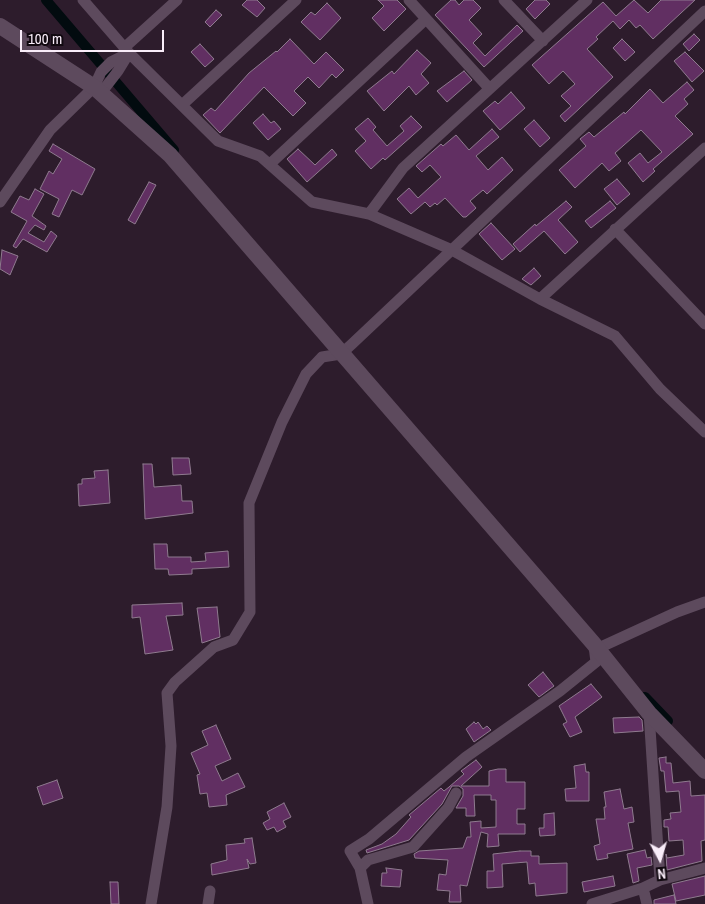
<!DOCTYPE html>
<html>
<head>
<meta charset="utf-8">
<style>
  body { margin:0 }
  #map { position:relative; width:705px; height:904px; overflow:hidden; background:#2d1c2c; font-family:"Archivo Narrow",sans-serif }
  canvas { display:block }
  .north { position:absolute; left:635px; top:834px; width:50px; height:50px; -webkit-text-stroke:4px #110910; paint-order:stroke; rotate:174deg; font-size:14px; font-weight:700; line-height:20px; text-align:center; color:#f9edf9 }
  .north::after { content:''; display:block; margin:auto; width:18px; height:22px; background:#f9edf9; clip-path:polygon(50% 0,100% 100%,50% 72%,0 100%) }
  .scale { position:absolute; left:20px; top:30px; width:144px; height:22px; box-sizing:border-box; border:2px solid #f9edf9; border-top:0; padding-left:6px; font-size:15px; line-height:18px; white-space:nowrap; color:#f9edf9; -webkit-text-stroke:4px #110910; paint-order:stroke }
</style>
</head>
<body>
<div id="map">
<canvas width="705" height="904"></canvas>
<div class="north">N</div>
<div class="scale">100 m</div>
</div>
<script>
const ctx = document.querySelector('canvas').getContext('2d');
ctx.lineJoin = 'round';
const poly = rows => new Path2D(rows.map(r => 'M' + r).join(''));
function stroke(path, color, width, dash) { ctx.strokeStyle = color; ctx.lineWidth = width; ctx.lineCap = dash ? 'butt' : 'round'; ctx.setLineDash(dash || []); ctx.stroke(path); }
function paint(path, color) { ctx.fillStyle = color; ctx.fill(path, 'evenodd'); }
const canal = poly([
  [46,0,174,150],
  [645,697,668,721]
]);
const building = poly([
  [247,0,257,0,265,8,257,17,242,5,247,0],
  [378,0,397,0,406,9,384,31,372,18,384,6,378,0],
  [451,0,455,0,459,5,464,0,473,0,481,8,469,20,482,34,473,43,485,56,517,25,523,31,484,67,435,15,451,0],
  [535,0,546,0,550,4,535,19,526,9,535,0],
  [634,0,648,13,661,0,695,0,653,39,640,25,636,28,629,20,620,29,613,21,596,37,598,39,587,49,613,77,565,122,560,116,571,106,561,96,575,84,563,71,549,84,532,65,603,2,616,16,634,0],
  [327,3,341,18,320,40,301,22,311,12,315,15,327,3],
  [216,10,222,15,210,27,205,22,216,10],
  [694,34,700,40,689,51,683,44,694,34],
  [290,39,314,64,326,52,344,70,336,78,332,74,319,88,308,77,294,91,306,103,293,116,264,87,220,133,203,115,211,108,215,111,249,73,276,51,277,52,290,39],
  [622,39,635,52,625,61,613,48,622,39],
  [200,44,214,59,205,67,191,52,200,44],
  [417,50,431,63,421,74,429,83,416,95,409,86,384,111,367,91,392,71,394,74,417,50],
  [685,52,704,71,692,82,674,61,685,52],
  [464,71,472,80,447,102,437,91,464,71],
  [687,82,694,90,684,99,688,104,675,116,693,134,653,169,655,171,643,182,628,163,640,153,648,163,662,152,641,130,615,153,621,161,609,171,602,163,575,188,559,170,586,146,580,139,589,132,594,137,624,112,625,114,650,89,663,103,687,82],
  [511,92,525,108,500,130,483,111,495,101,498,104,511,92],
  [263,114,271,123,274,121,281,129,268,140,253,123,263,114],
  [411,116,422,127,385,160,383,158,371,169,355,151,366,141,355,129,368,118,376,127,373,130,387,146,404,131,400,126,411,116],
  [534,120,550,138,540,147,524,129,534,120],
  [492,129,499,137,476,156,488,170,502,157,513,170,487,194,483,190,470,201,476,208,466,217,463,217,445,198,437,205,435,203,430,207,425,202,411,214,397,199,409,188,418,198,441,177,430,165,422,172,416,166,441,144,443,146,456,135,469,150,492,129],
  [53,144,95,169,82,195,72,190,59,217,52,214,59,199,40,189,49,171,53,174,62,159,49,151,53,144],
  [298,149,315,165,332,149,337,155,307,182,287,159,298,149],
  [617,179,630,194,617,205,604,189,617,179],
  [149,182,156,185,135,224,128,220,149,182],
  [35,189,44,194,32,216,46,226,44,230,35,225,28,233,44,242,51,231,57,236,47,252,23,239,16,248,13,246,27,221,11,212,20,196,29,200,35,189],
  [566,201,572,207,558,220,578,242,565,254,544,231,520,252,513,244,535,224,536,226,566,201],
  [610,201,616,208,591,228,585,221,610,201],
  [491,223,515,249,502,260,479,234,491,223],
  [2,250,18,256,10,275,0,269,2,250],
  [534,268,541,276,531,285,522,279,534,268],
  [172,458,189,458,191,474,173,475,172,458],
  [143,464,152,464,154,487,181,485,182,501,192,501,193,513,145,519,143,464],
  [108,470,110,503,79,506,78,484,82,484,82,479,95,478,94,471,108,470],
  [154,544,167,544,168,557,191,557,191,562,206,561,205,553,228,551,229,567,192,569,192,574,169,575,168,569,155,569,154,544],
  [182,603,183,615,166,616,173,650,145,654,140,617,132,618,132,605,182,603],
  [217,607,220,637,202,643,197,608,217,607],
  [543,672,554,686,539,697,528,685,543,672],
  [591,684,602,697,575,717,582,732,570,737,563,724,567,722,559,706,591,684],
  [639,717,642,720,643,731,614,733,613,718,639,717],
  [474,722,476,724,478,722,483,729,487,726,491,730,474,742,466,729,474,722],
  [216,725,231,759,215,766,222,781,238,773,245,787,226,795,227,805,209,807,207,793,200,794,197,775,200,774,191,753,208,745,202,731,216,725],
  [666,757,666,763,671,763,673,783,690,781,691,796,705,795,705,840,701,841,702,861,667,870,666,854,667,858,684,855,683,840,669,841,668,827,664,827,664,820,671,819,670,813,681,812,679,791,666,792,664,771,661,771,659,758,666,757],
  [476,760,482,767,461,786,489,786,489,771,498,769,506,769,506,782,525,782,525,809,517,809,517,824,525,824,525,834,498,834,499,846,487,847,488,834,481,832,467,886,460,885,461,902,449,902,450,891,437,890,439,874,446,875,448,860,415,858,414,854,419,851,463,848,467,837,471,837,470,822,481,821,481,828,496,827,496,800,491,800,491,795,474,795,475,816,466,816,466,808,456,808,463,796,463,789,459,786,452,786,442,804,409,840,367,853,366,850,382,844,396,834,411,817,409,815,441,788,444,791,449,787,464,774,461,771,476,760],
  [585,764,586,772,589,772,589,801,566,801,565,789,576,788,574,766,585,764],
  [57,780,63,798,43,805,37,787,57,780],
  [620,789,624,809,632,807,634,822,628,823,633,849,607,854,608,858,597,860,594,846,600,844,596,819,605,819,604,807,606,807,604,792,620,789],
  [284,803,291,817,283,821,286,827,277,832,274,827,267,830,263,823,270,819,267,812,284,803],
  [554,813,555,835,540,836,539,828,544,828,544,814,554,813],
  [252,838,256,863,250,864,247,859,249,868,212,875,211,864,227,860,226,845,245,843,244,839,252,838],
  [645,850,647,858,651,857,652,865,637,868,639,881,633,883,627,854,645,850],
  [520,851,531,851,531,856,539,856,539,864,567,863,567,893,536,896,535,883,529,884,527,862,502,864,503,887,487,888,487,871,494,871,493,854,520,851],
  [386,868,402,870,400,887,381,886,382,873,387,873,386,868],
  [613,876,615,886,584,892,582,882,613,876],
  [705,876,705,895,676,901,672,884,705,876],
  [110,882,118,882,119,904,111,904,110,882],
  [674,895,676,904,654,904,654,900,674,895]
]);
const street = poly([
  [83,0,129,53,218,141,260,156,312,202,369,214,450,249,540,299,615,336,660,389,705,432],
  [409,0,489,88],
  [504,0,543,41],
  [124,48,177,0],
  [101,93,118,71,129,53],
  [182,105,296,0],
  [271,163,426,19],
  [0,202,50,130,94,87,101,72,111,62,129,53],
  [369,214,403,168,587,0],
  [615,229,705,324],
  [540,299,705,148],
  [603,646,677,612,705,602],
  [360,868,368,860,413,847,448,808,456,793],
  [660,880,705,868],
  [643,888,647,904],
  [151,904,167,807,171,746,167,693,175,682,204,656,214,647,233,640,250,612,249,503,282,422,306,374,322,357,341,354,352,344,705,11],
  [208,904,210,891],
  [368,904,360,868,350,851,369,839,466,757,560,691,596,662,594,646],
  [592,904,643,888,660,880,649,713]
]);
const secondary = poly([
  [0,26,94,87,170,155,593,643,649,713,705,771]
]);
stroke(canal, '#020b0f', 10);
paint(building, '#612f62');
stroke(building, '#8f7b8f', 1);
stroke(street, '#5d4a5d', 11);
stroke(secondary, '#5d4a5d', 16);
</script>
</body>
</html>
